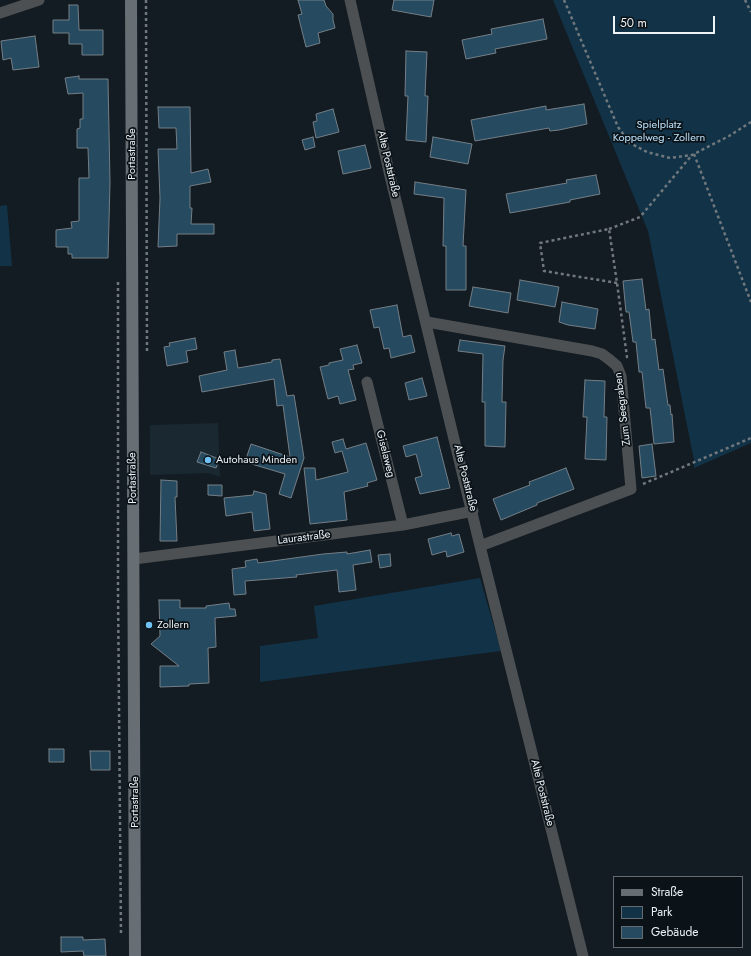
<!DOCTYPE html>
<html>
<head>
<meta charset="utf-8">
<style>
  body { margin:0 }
  #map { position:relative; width:751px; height:956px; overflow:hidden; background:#131c22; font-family:Jost,sans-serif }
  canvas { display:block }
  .legend { position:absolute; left:613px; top:876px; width:130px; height:72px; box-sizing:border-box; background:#0b1318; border:1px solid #656c71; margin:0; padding:5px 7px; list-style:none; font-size:12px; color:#ecf2f6 }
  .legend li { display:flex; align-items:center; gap:8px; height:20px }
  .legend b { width:20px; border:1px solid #656c71 }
  .scale { position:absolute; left:613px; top:16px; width:102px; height:18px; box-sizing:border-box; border:2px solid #ecf2f6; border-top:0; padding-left:5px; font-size:12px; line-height:14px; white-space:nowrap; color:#ecf2f6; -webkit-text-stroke:3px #0b1318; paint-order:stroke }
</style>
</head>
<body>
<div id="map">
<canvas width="751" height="956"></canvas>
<ul class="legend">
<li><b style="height:5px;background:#686f74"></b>Straße</li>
<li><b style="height:11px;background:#123347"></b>Park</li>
<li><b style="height:11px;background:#264b61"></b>Gebäude</li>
</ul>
<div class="scale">50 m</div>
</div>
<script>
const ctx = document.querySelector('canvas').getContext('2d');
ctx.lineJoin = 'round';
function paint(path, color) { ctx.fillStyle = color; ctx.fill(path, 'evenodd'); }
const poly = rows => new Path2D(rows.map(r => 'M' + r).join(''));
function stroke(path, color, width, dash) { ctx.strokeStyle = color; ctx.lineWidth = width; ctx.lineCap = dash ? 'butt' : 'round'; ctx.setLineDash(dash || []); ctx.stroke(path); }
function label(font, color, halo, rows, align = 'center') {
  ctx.font = font + ' Jost,sans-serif'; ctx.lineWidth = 3.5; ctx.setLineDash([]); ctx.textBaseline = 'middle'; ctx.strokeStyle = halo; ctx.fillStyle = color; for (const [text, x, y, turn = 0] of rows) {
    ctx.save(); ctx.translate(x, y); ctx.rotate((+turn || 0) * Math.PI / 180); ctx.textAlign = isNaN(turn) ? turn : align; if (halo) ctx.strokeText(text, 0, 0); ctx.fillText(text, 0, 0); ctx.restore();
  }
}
const built = poly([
  [218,423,220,477,208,473,150,475,150,425]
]);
const green = poly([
  [553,0,751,0,751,443,694,468,694,460,648,231],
  [7,205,12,266,0,266,0,206],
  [480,578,501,651,260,682,260,646,318,638,314,606]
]);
const building = poly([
  [298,0,324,0,326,6,333,14,333,20,335,28,318,33,320,43,306,47,298,15,302,14,298,0],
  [394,0,434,0,431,17,392,10,394,0],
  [69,5,78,5,79,30,103,30,103,55,82,55,82,44,69,44,69,33,53,33,53,20,69,20,69,5],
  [543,19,547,39,495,49,496,53,466,59,462,40,492,34,491,29,543,19],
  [35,36,39,67,13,70,11,58,3,60,1,41,35,36],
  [406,51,427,52,425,96,428,96,426,142,406,140,408,96,405,96,406,51],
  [79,76,79,79,108,79,110,183,108,258,72,258,72,254,68,254,68,247,56,247,56,230,72,228,71,222,79,221,79,178,89,178,88,148,77,148,77,129,80,128,80,119,83,119,83,93,68,94,65,78,79,76],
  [584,104,587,124,559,130,550,131,549,128,475,141,471,120,546,106,546,110,584,104],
  [158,107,190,107,191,173,208,169,211,182,190,186,190,208,192,208,191,224,214,224,214,234,177,234,177,246,158,247,160,198,158,149,177,149,176,128,159,128,158,107],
  [333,109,339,132,316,138,313,122,317,121,316,114,333,109],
  [313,137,315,147,305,150,302,140,313,137],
  [433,137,472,144,468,164,430,157,433,137],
  [365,145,371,168,343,174,338,151,365,145],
  [596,175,600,194,570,200,570,202,510,213,506,194,567,183,566,180,596,175],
  [415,182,466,190,463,246,466,246,466,290,446,290,446,246,443,246,444,198,414,194,415,182],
  [642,279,646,310,649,309,652,340,655,339,659,370,663,369,668,405,670,405,671,415,672,414,674,442,654,444,650,408,646,408,642,372,639,372,636,342,633,342,629,312,626,312,623,281,642,279],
  [520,280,559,287,555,307,517,300,520,280],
  [473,287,511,293,508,313,469,306,473,287],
  [562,302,598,309,595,329,568,325,559,322,562,302],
  [397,305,403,337,411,335,415,352,391,358,389,348,384,349,379,327,374,328,370,310,397,305],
  [195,338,197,349,186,351,188,362,167,366,164,347,170,346,169,343,195,338],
  [460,340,505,346,503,360,502,402,506,402,505,447,485,446,485,402,482,402,483,354,458,351,460,340],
  [357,345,362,363,353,365,354,369,348,370,356,400,340,404,338,396,328,399,320,367,329,365,329,363,343,360,340,349,357,345],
  [235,350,238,368,272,362,272,360,280,359,287,396,294,395,304,458,291,498,279,494,285,474,245,462,251,444,290,457,283,405,277,406,274,379,202,392,199,376,227,370,224,352,235,350],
  [422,378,427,396,409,400,405,383,422,378],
  [585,380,605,381,604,417,607,417,606,460,585,459,587,417,583,417,585,380],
  [437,437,450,488,420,494,415,478,422,476,416,454,406,457,403,446,437,437],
  [343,439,346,449,366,443,377,480,367,483,368,486,344,492,347,520,310,524,304,468,315,468,316,480,348,472,342,451,335,453,332,442,343,439],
  [652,444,656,476,642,478,639,446,652,444],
  [201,452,219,459,216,468,197,462,201,452],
  [566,468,574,489,537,503,537,505,501,520,493,499,530,485,529,482,566,468],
  [161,480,177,481,177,497,175,497,177,541,160,541,161,480],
  [208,485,222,485,222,496,208,495,208,485],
  [254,491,266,494,270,529,254,531,252,512,226,516,224,498,253,495,254,491],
  [451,533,452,536,459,534,464,552,447,557,446,551,432,555,428,539,451,533],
  [370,550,372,562,353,565,356,590,339,592,337,570,296,575,297,577,245,581,246,594,234,595,232,569,246,567,245,561,257,559,258,563,323,554,347,552,347,554,370,550],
  [390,554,391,566,380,568,378,555,390,554],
  [159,600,180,600,180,608,206,608,206,606,229,603,230,609,235,609,236,616,215,618,216,647,208,648,209,683,189,684,189,686,160,687,160,666,179,666,151,644,160,636,159,600],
  [49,749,64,749,64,762,49,762,49,749],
  [90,751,110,751,110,770,91,770,90,751],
  [61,937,83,937,83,940,105,939,106,956,84,956,83,951,61,952,61,937]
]);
const path = poly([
  [146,0,147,352],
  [564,0,618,127,630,143,647,152,670,158,692,155,729,136,751,122],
  [745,0,751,12],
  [694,154,751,302],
  [609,229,640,217,692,155],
  [118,282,118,590,121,935],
  [617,283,544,271,540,243,609,229,617,283,627,357,624,357],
  [643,484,751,438]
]);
const street = poly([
  [350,0,390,176,480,546,583,956],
  [0,13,39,0],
  [427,322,592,351,602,354,610,360,617,366,621,376,631,489,480,546],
  [367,382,403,525],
  [134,559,403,525,473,511]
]);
const secondary = poly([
  [131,0,135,956]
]);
const markers = [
  [208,460,4,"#70c1f4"],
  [149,625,4,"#70c1f4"]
];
const parkNames = [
  ["Spielplatz",659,125],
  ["Koppelweg - Zollern",659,138]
];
const streetNames = [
  ["Portastraße",132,154,-90],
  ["Alte Poststraße",388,164,77],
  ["Zum Seegraben",623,409,-97],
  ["Giselaweg",385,454,76],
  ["Portastraße",133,478,-91],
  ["Alte Poststraße",465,478,76],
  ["Laurastraße",304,538,-7],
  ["Alte Poststraße",542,793,76],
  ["Portastraße",135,802,-90]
];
const poiNames = [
  ["Autohaus Minden",216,460],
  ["Zollern",157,625]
];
paint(built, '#1a2831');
paint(green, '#123347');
paint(building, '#264b61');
stroke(building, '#747e86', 1);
stroke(path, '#70787d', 2.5, [3, 3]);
stroke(street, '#4c5053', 11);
stroke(secondary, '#686f74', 12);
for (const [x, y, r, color] of markers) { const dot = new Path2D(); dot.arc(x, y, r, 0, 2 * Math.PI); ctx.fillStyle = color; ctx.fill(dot); stroke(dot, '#0b1318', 1.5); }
label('11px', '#bbe0f9', '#0b1318', parkNames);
label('11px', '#ecf2f6', '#0b1318', streetNames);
label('11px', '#ecf2f6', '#0b1318', poiNames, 'left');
</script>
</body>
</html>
